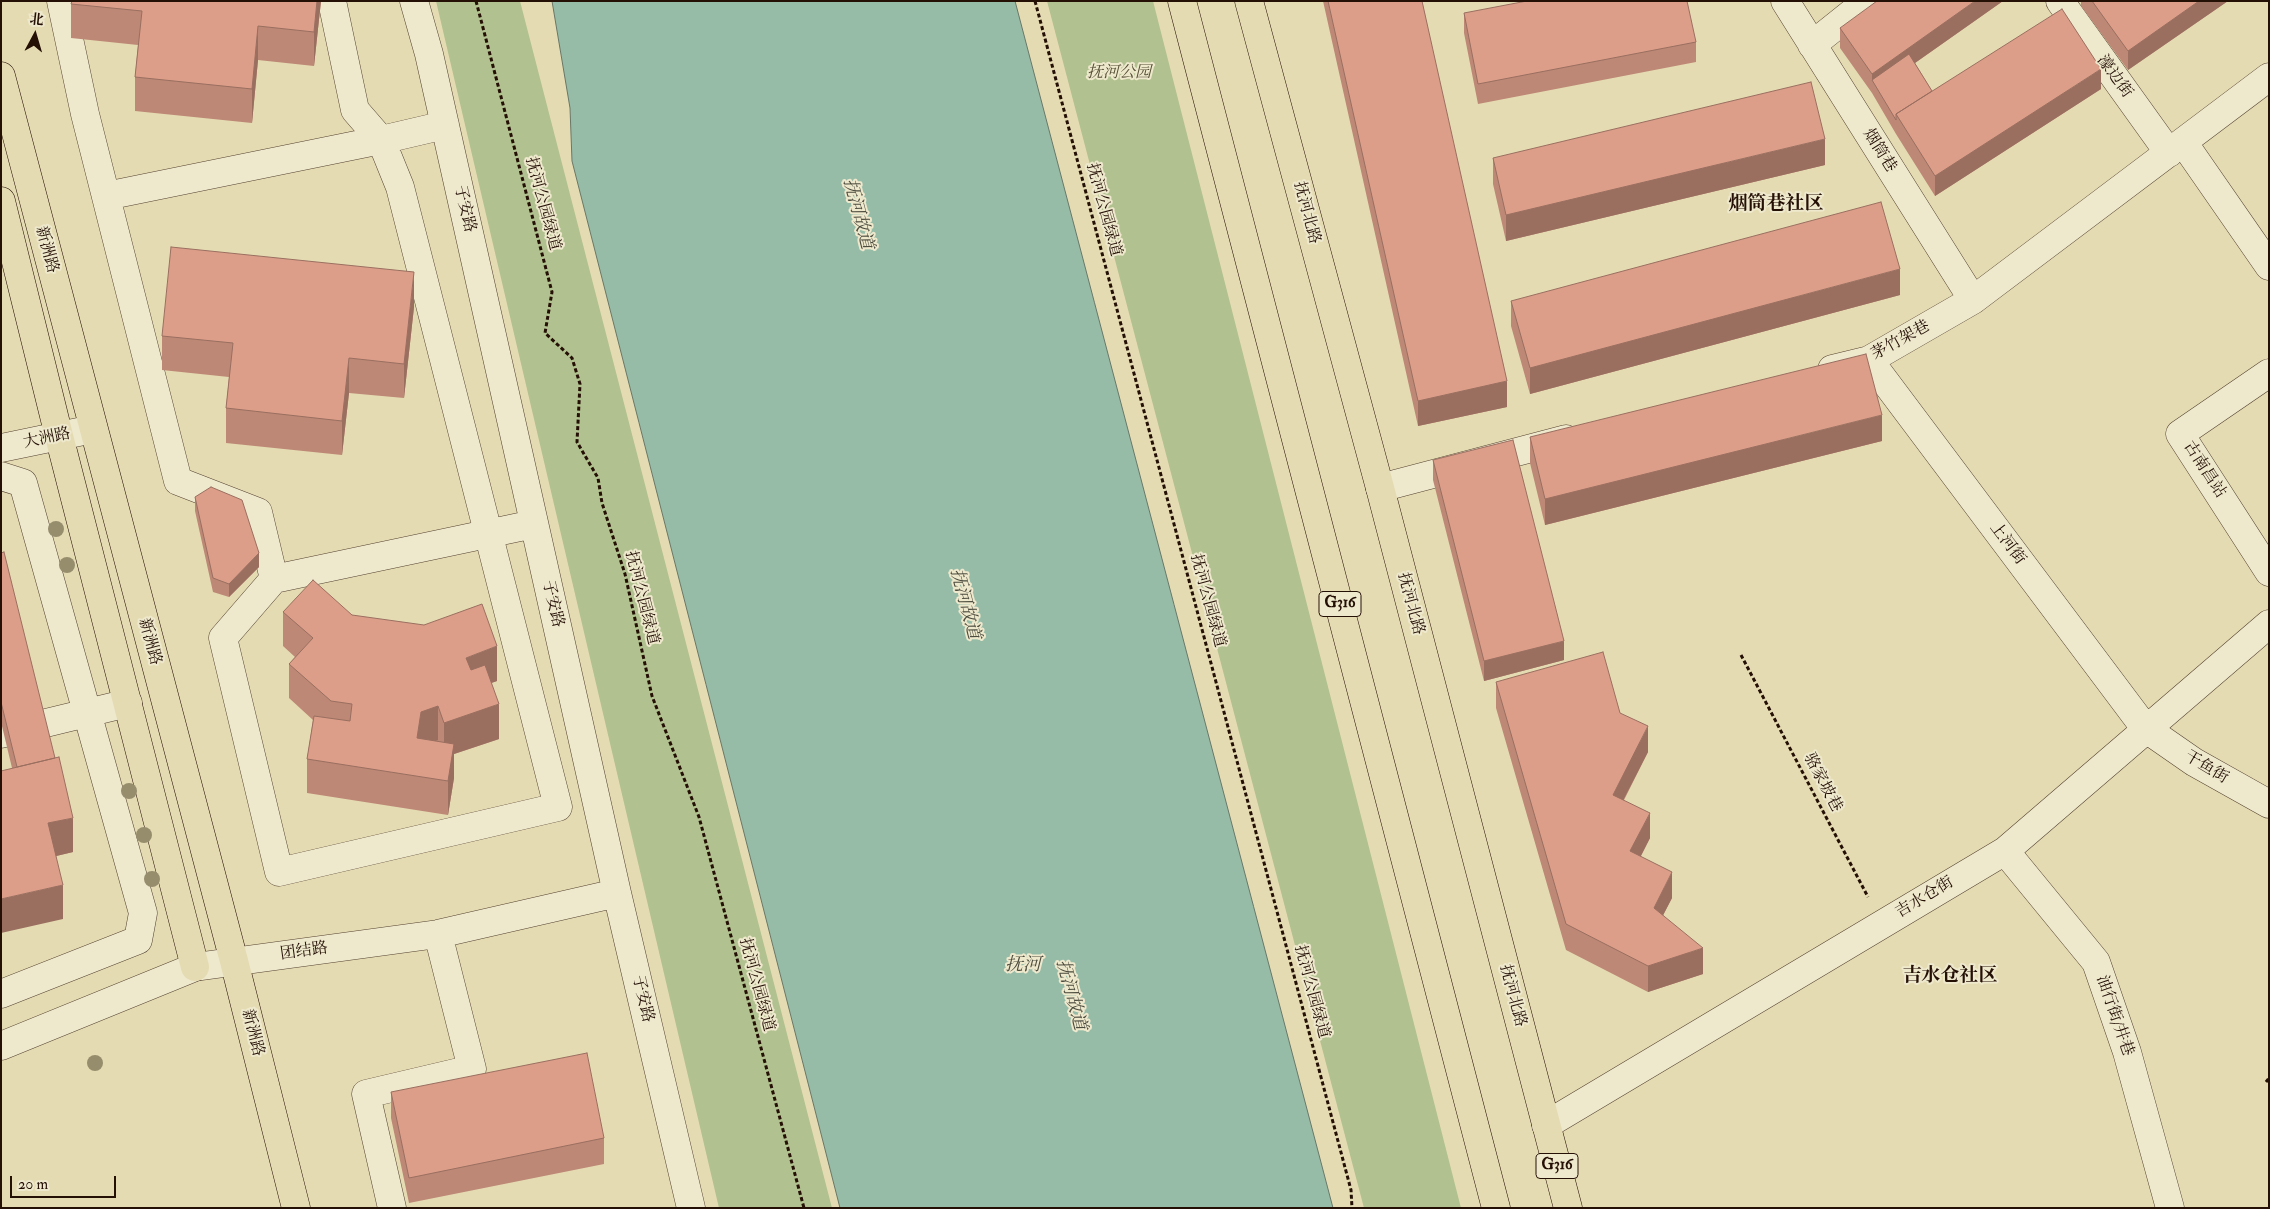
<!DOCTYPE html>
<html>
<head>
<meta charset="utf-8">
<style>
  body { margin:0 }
  #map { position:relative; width:2270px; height:1209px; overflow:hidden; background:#e5dbb2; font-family:"IM FELL Double Pica","Noto Serif SC",serif }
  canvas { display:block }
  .frame { position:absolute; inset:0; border:2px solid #241005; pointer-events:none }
  .north { position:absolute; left:10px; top:10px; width:50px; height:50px; -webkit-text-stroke:4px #eee8cd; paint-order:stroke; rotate:6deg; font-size:14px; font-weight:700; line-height:20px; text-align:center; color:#241005 }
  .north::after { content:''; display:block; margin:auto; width:18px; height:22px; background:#241005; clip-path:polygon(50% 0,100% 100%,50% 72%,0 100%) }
  .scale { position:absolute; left:10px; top:1176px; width:106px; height:22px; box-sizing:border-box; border:2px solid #241005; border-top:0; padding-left:6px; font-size:15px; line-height:18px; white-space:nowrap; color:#241005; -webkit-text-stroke:4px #eee8cd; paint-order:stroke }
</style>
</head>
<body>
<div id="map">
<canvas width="2270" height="1209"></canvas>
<div class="frame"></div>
<div class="north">北</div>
<div class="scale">20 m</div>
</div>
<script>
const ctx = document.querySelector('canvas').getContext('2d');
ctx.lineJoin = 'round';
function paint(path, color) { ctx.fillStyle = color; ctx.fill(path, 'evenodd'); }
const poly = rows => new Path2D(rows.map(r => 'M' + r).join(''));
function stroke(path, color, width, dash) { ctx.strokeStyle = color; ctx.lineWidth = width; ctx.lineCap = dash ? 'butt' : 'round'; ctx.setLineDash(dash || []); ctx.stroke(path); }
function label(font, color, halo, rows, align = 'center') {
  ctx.font = font + ' "IM FELL Double Pica","Noto Serif SC",serif'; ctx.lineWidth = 4; ctx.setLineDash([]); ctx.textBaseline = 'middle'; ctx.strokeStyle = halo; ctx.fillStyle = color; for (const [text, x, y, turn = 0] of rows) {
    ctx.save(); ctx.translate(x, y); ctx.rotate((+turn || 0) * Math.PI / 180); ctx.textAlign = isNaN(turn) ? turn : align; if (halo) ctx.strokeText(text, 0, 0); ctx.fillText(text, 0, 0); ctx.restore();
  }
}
const green = poly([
  [436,1,520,1,832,1208,719,1208],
  [1047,1,1153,1,1461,1208,1364,1208]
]);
const water = poly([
  [552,1,1015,1,1333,1208,840,1208,572,161,570,108,552,1]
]);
const path = poly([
  [476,1,552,292,545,333,572,358,580,384,577,442,598,478,602,503,625,574,652,696,699,817,804,1208],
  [1035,1,1351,1190,1352,1208],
  [1741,655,1868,897],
  [2266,1082,2269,1078]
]);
const minor = poly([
  [61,1,85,114,178,481,258,512,274,579,223,638,279,872,558,807,400,187,381,140,355,110,332,1],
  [414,1,429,54,617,893,691,1208],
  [1785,1,1973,300],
  [2060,1,2169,153],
  [1812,45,1867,1],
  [2183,142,2269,266],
  [106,196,381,140,445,125],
  [1869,360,2145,728,2194,762,2269,804],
  [1832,369,1869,360,1973,300,2269,77],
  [2269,373,2180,434,2269,572],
  [1,448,93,429],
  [1,476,23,483,143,913,138,940,1,994],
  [1380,488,1566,439],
  [274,579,534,524],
  [1,734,128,703],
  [2005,851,2096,962,2127,1052,2170,1208],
  [1,1046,195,967,438,934,617,893],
  [1546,1125,2005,851,2269,624],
  [392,1208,366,1094,472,1069,438,934]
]);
const major = poly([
  [1182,1,1496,1208],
  [1249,1,1380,488,1568,1208],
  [1,76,234,961,296,1208],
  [1,201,59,436,195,967]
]);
const trees = [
  [56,529],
  [67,565],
  [129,791],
  [144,835],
  [152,879],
  [95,1063]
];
const wall = poly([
  [321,1,314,66,258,60,252,123,135,111,135,77,138,45,71,38,71,4],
  [1323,1,1422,1,1507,407,1418,426],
  [2003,1,1915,63,1932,91,2101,89,1935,196,1896,134,1872,93,1840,48,1840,28],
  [2081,1,2228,1,2128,70,2081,6],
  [1464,13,1696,42,1696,62,1478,104,1464,33],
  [1493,158,1825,165,1506,241,1493,184],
  [1900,295,1530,394,1511,326,1511,301],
  [414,307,404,398,349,393,342,455,226,443,226,408,229,377,162,370,162,336],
  [1530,437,1882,441,1545,525,1530,463],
  [1433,460,1564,660,1484,681,1433,480],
  [195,497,259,567,229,597,213,592,195,511],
  [1,553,73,852,56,856,63,919,12,768,1,722],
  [283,612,352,615,497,681,491,683,499,739,454,754,454,778,448,815,307,793,307,759,313,720,289,698,289,664,295,657,283,646],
  [1496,682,1620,713,1648,752,1624,800,1650,838,1641,856,1672,898,1663,915,1703,974,1648,992,1566,950,1496,708],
  [391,1092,604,1138,604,1164,409,1203,391,1118]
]);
const shadedWall = poly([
  [317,1,321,1,314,66,314,32],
  [1975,1,2003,1,1878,89,1872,80,1872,74],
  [2199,1,2228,1,2128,70,2128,51],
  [258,26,258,60,252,123,252,89],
  [2101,69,2101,89,1935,196,1935,176],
  [1825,139,1825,165,1506,241,1506,215],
  [1900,269,1900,295,1530,394,1530,368],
  [414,272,414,307,404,398,404,364],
  [349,358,349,393,342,455,342,421],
  [1507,381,1507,407,1418,426,1418,401],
  [1882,415,1882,441,1545,525,1545,499],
  [259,553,259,567,229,597,229,584],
  [1564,641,1564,660,1484,681,1484,661],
  [497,646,497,681,466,692,466,658],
  [499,704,499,739,454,754,454,778,448,815,448,781,444,757,444,723],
  [438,706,438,740,421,746,417,738,421,712],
  [1648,726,1648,752,1613,820,1613,795],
  [1650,813,1650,838,1630,877,1630,851],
  [73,818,73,852,48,858,48,823],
  [1672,872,1672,898,1654,933,1654,908],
  [63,885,63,919,1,933,1,899],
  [1703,948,1703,974,1648,992,1648,966]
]);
const building = poly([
  [72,1,317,1,314,32,258,26,252,89,135,77,142,11,71,4,72,1],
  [1328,1,1422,1,1507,381,1418,401,1328,1],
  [1527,1,1687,1,1696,42,1478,84,1464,13,1527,1],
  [1877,1,1975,1,1872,74,1840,28,1877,1],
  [2092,1,2199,1,2128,51,2092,1],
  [2062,9,2101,69,1935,176,1896,114,2062,9],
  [1909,54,1932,91,1896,114,1896,120,1872,80,1909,54],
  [1811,82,1825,139,1506,215,1493,158,1811,82],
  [1881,202,1900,269,1530,368,1511,301,1881,202],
  [171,247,414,272,404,364,349,358,342,421,226,408,233,343,162,336,171,247],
  [1866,354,1882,415,1545,499,1530,437,1866,354],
  [1513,440,1564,641,1484,661,1433,460,1513,440],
  [211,487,242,500,259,553,229,584,213,578,195,497,211,487],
  [4,552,55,758,17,767,1,702,1,553,4,552],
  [313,580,352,615,424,625,482,604,497,646,466,658,471,670,485,665,499,704,444,723,438,706,421,712,417,738,454,744,448,781,307,759,314,716,350,721,352,704,331,701,289,664,313,638,283,612,313,580],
  [1603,652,1620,713,1648,726,1613,795,1650,813,1630,851,1672,872,1654,908,1703,948,1648,966,1566,924,1496,682,1603,652],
  [59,757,73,818,48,823,63,885,1,899,1,771,59,757],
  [587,1053,604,1138,409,1178,391,1092,587,1053]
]);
const shields = [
  [1340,604,42],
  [1557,1166,42]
];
const shieldNames = [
  ["G316",1340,604],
  ["G316",1557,1166]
];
const parkNames = [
  ["抚河公园",1119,74]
];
const streetNames = [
  ["濠边街",2114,77,54],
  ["烟筒巷",1879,151,58],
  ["抚河公园绿道",542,204,75],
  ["子安路",464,209,77],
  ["抚河公园绿道",1103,210,75],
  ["抚河北路",1306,213,75],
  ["新洲路",46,250,75],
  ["茅竹架巷",1901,341,-29],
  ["大洲路",47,439,-12],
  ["古南昌站",2204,470,57],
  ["上河街",2007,544,53],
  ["抚河公园绿道",641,598,76],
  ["抚河公园绿道",1207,601,75],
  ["子安路",552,604,77],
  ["抚河北路",1410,604,75],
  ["新洲路",149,642,75],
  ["干鱼街",2206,768,31],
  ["骆家坡巷",1822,783,62],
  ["吉水仓街",1925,898,-31],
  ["团结路",304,952,-8],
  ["抚河公园绿道",756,985,75],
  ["抚河公园绿道",1311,992,75],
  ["抚河北路",1512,996,75],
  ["子安路",642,999,77],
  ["油行街/井巷",2114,1016,71],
  ["新洲路",252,1033,76]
];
const waterNames = [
  ["抚河故道",857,214,75],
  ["抚河故道",964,604,75],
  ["抚河",1023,966],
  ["抚河故道",1070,995,75]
];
const quarterNames = [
  ["烟筒巷社区",1776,205],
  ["吉水仓社区",1950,977]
];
paint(green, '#b1c18f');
paint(water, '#96bca8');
stroke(water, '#687767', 1);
stroke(minor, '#544330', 29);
stroke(major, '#241005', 29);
stroke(path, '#241005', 3, [4, 2.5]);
stroke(minor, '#eee8cd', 28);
stroke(major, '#e5dbb2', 28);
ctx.fillStyle = '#968d6d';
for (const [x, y] of trees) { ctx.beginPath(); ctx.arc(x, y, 8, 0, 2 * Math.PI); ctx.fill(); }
paint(wall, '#bd8876');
paint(shadedWall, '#9a6f60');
paint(building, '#dc9e89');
stroke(building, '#9a6f60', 1);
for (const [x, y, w] of shields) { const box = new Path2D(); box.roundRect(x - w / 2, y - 12.5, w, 25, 4); ctx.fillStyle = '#eee8cd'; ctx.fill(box); stroke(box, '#241005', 1); }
label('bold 15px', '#241005', null, shieldNames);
label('italic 16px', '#554e35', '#eee8cd', parkNames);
label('16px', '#241005', '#eee8cd', streetNames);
label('italic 18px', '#4c4c3e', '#eee8cd', waterNames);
label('bold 19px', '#241005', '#eee8cd', quarterNames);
</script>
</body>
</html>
